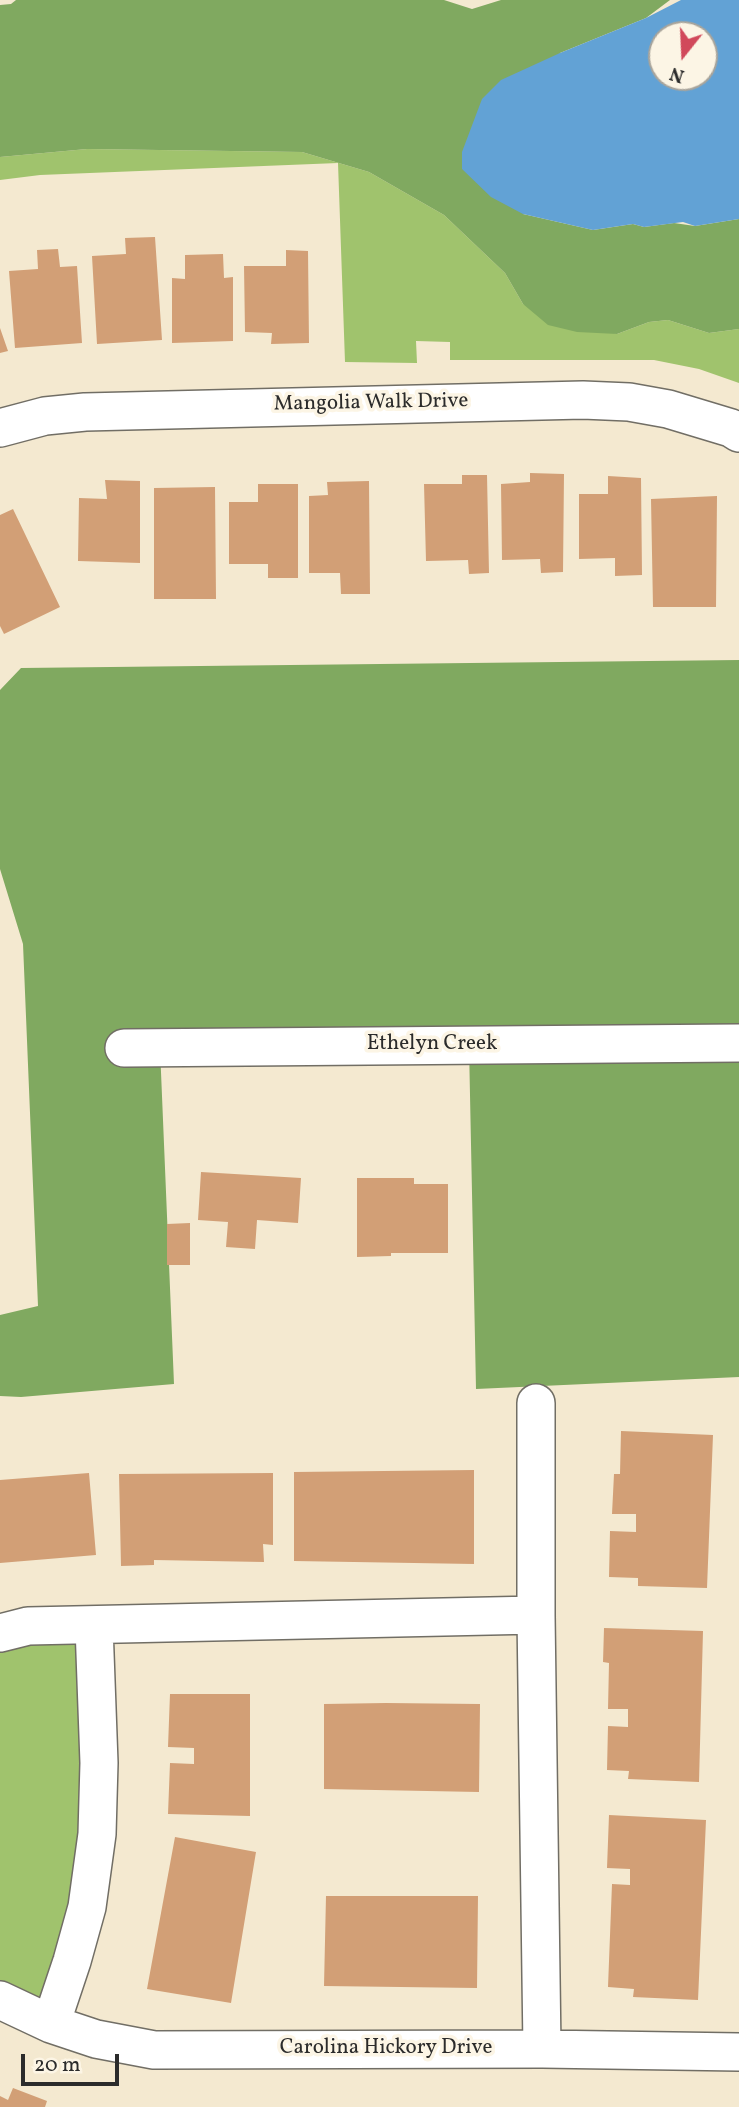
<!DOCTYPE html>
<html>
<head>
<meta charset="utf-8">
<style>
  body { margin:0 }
  #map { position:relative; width:739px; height:2107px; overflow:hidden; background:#f4e9d0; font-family:Vollkorn,serif }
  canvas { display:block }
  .north { position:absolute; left:648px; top:21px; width:70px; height:70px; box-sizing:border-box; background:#fcf5e5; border:2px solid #a8a49b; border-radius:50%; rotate:198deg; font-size:19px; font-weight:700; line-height:28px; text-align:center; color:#2b2b2b }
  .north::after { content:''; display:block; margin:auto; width:24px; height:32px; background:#d1495b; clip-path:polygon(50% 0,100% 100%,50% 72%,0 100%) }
  .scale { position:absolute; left:21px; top:2054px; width:98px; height:32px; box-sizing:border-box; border:4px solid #2b2b2b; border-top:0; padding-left:9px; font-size:21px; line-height:24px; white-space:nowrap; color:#2b2b2b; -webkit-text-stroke:5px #fcf5e5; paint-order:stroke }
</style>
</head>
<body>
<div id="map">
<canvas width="739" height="2107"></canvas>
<div class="north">N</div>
<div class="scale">20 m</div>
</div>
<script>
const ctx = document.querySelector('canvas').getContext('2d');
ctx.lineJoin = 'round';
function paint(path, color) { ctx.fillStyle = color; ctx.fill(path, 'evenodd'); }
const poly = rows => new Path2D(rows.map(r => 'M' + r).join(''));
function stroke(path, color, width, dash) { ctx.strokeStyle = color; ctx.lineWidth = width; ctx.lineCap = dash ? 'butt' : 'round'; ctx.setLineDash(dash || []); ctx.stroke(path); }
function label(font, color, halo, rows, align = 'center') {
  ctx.font = font + ' Vollkorn,serif'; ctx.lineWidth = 7; ctx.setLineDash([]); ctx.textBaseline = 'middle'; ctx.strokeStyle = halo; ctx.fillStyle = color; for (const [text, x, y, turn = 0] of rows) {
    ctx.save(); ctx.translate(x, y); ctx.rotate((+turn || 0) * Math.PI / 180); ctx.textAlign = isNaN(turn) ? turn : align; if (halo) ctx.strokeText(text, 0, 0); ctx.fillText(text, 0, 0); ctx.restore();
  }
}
const green = poly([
  [87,149,302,152,369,172,444,215,505,273,523,304,617,334,649,322,668,320,709,333,739,329,739,383,699,369,654,360,450,360,450,342,416,341,417,363,345,362,338,163,40,175,0,180,0,157],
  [94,1626,99,1763,51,2024,0,2000,0,1633]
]);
const forest = poly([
  [16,0,444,0,472,9,501,0,670,0,646,18,560,53,523,214,593,230,633,224,644,227,674,223,695,226,739,219,739,329,709,333,668,320,649,322,617,334,577,332,548,325,523,304,505,273,444,215,369,172,302,152,87,149,0,157,0,5,11,4],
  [739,660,739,1377,476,1389,469,1046,160,1048,174,1384,21,1397,0,1396,0,1315,38,1306,23,944,0,869,0,690,21,668]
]);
const water = poly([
  [681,0,739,0,739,219,695,226,683,222,644,227,633,224,593,230,523,214,491,197,462,169,462,152,482,99,501,80,560,53,646,18],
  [662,35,704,35,704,77,662,77]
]);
const building = poly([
  [155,237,162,340,97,344,92,256,126,254,125,238],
  [58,249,60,267,77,266,82,343,15,348,9,271,38,269,37,250],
  [286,250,308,251,309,343,271,344,272,333,245,332,244,266,286,266],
  [223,254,224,278,233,277,233,341,172,343,172,278,185,279,185,255],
  [0,328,8,351,0,353],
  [530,473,564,474,563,572,541,573,540,559,502,560,501,484,530,482],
  [462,475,487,475,489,573,469,574,468,560,426,561,424,484,462,484],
  [608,476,641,478,642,575,615,576,615,558,579,559,579,494,608,494],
  [105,480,140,481,140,563,78,561,79,498,107,499],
  [369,481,370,594,341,594,340,573,309,573,309,496,328,495,327,482],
  [258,484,298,484,298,578,268,578,268,564,229,564,229,502,258,502],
  [215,487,216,599,154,599,154,488],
  [717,496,716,607,653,607,651,499],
  [13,509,60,607,4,634,0,626,0,515],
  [201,1172,301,1178,298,1223,257,1220,255,1249,226,1247,228,1222,198,1220],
  [357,1178,414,1178,414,1184,448,1184,448,1253,391,1253,391,1256,357,1257],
  [190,1223,190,1265,167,1265,167,1224],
  [621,1431,713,1435,707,1588,638,1586,638,1578,609,1577,610,1531,636,1532,636,1514,612,1514,614,1474,620,1474],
  [474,1470,474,1564,294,1561,294,1472],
  [89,1473,96,1555,0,1563,0,1480],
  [273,1473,273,1545,263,1544,264,1562,154,1560,154,1565,121,1566,119,1474],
  [604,1628,703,1631,699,1782,628,1779,629,1771,607,1770,608,1726,628,1727,628,1709,608,1709,609,1663,603,1662],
  [170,1694,250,1694,250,1816,168,1814,170,1763,194,1764,194,1748,168,1747],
  [386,1703,480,1704,479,1792,324,1789,324,1704],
  [609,1815,706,1820,698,2000,633,1997,634,1989,608,1987,612,1884,630,1885,630,1869,607,1868],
  [175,1837,256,1852,231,2003,147,1989],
  [326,1896,478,1896,477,1988,324,1986],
  [13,2088,47,2101,45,2107,0,2107,0,2096,8,2100]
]);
const minor = poly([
  [0,428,45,416,85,412,583,400,629,402,668,409,731,428,739,433],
  [124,1048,739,1043],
  [536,1403,536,1615],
  [0,1633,28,1626,536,1615,542,2049],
  [0,2000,51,2024,96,2039,154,2050,542,2049,739,2052],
  [51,2024,72,1961,87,1907,97,1834,99,1763,94,1626]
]);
const streetNames = [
  ["Mangolia Walk Drive",371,404,-1],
  ["Ethelyn Creek",432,1045],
  ["Carolina Hickory Drive",386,2049]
];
paint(green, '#a0c36d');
paint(forest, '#80a960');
paint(water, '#62a2d5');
paint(building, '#d29f76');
stroke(minor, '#716e65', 40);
stroke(minor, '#fff', 37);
label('21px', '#2b2b2b', '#fcf5e5', streetNames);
</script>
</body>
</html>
